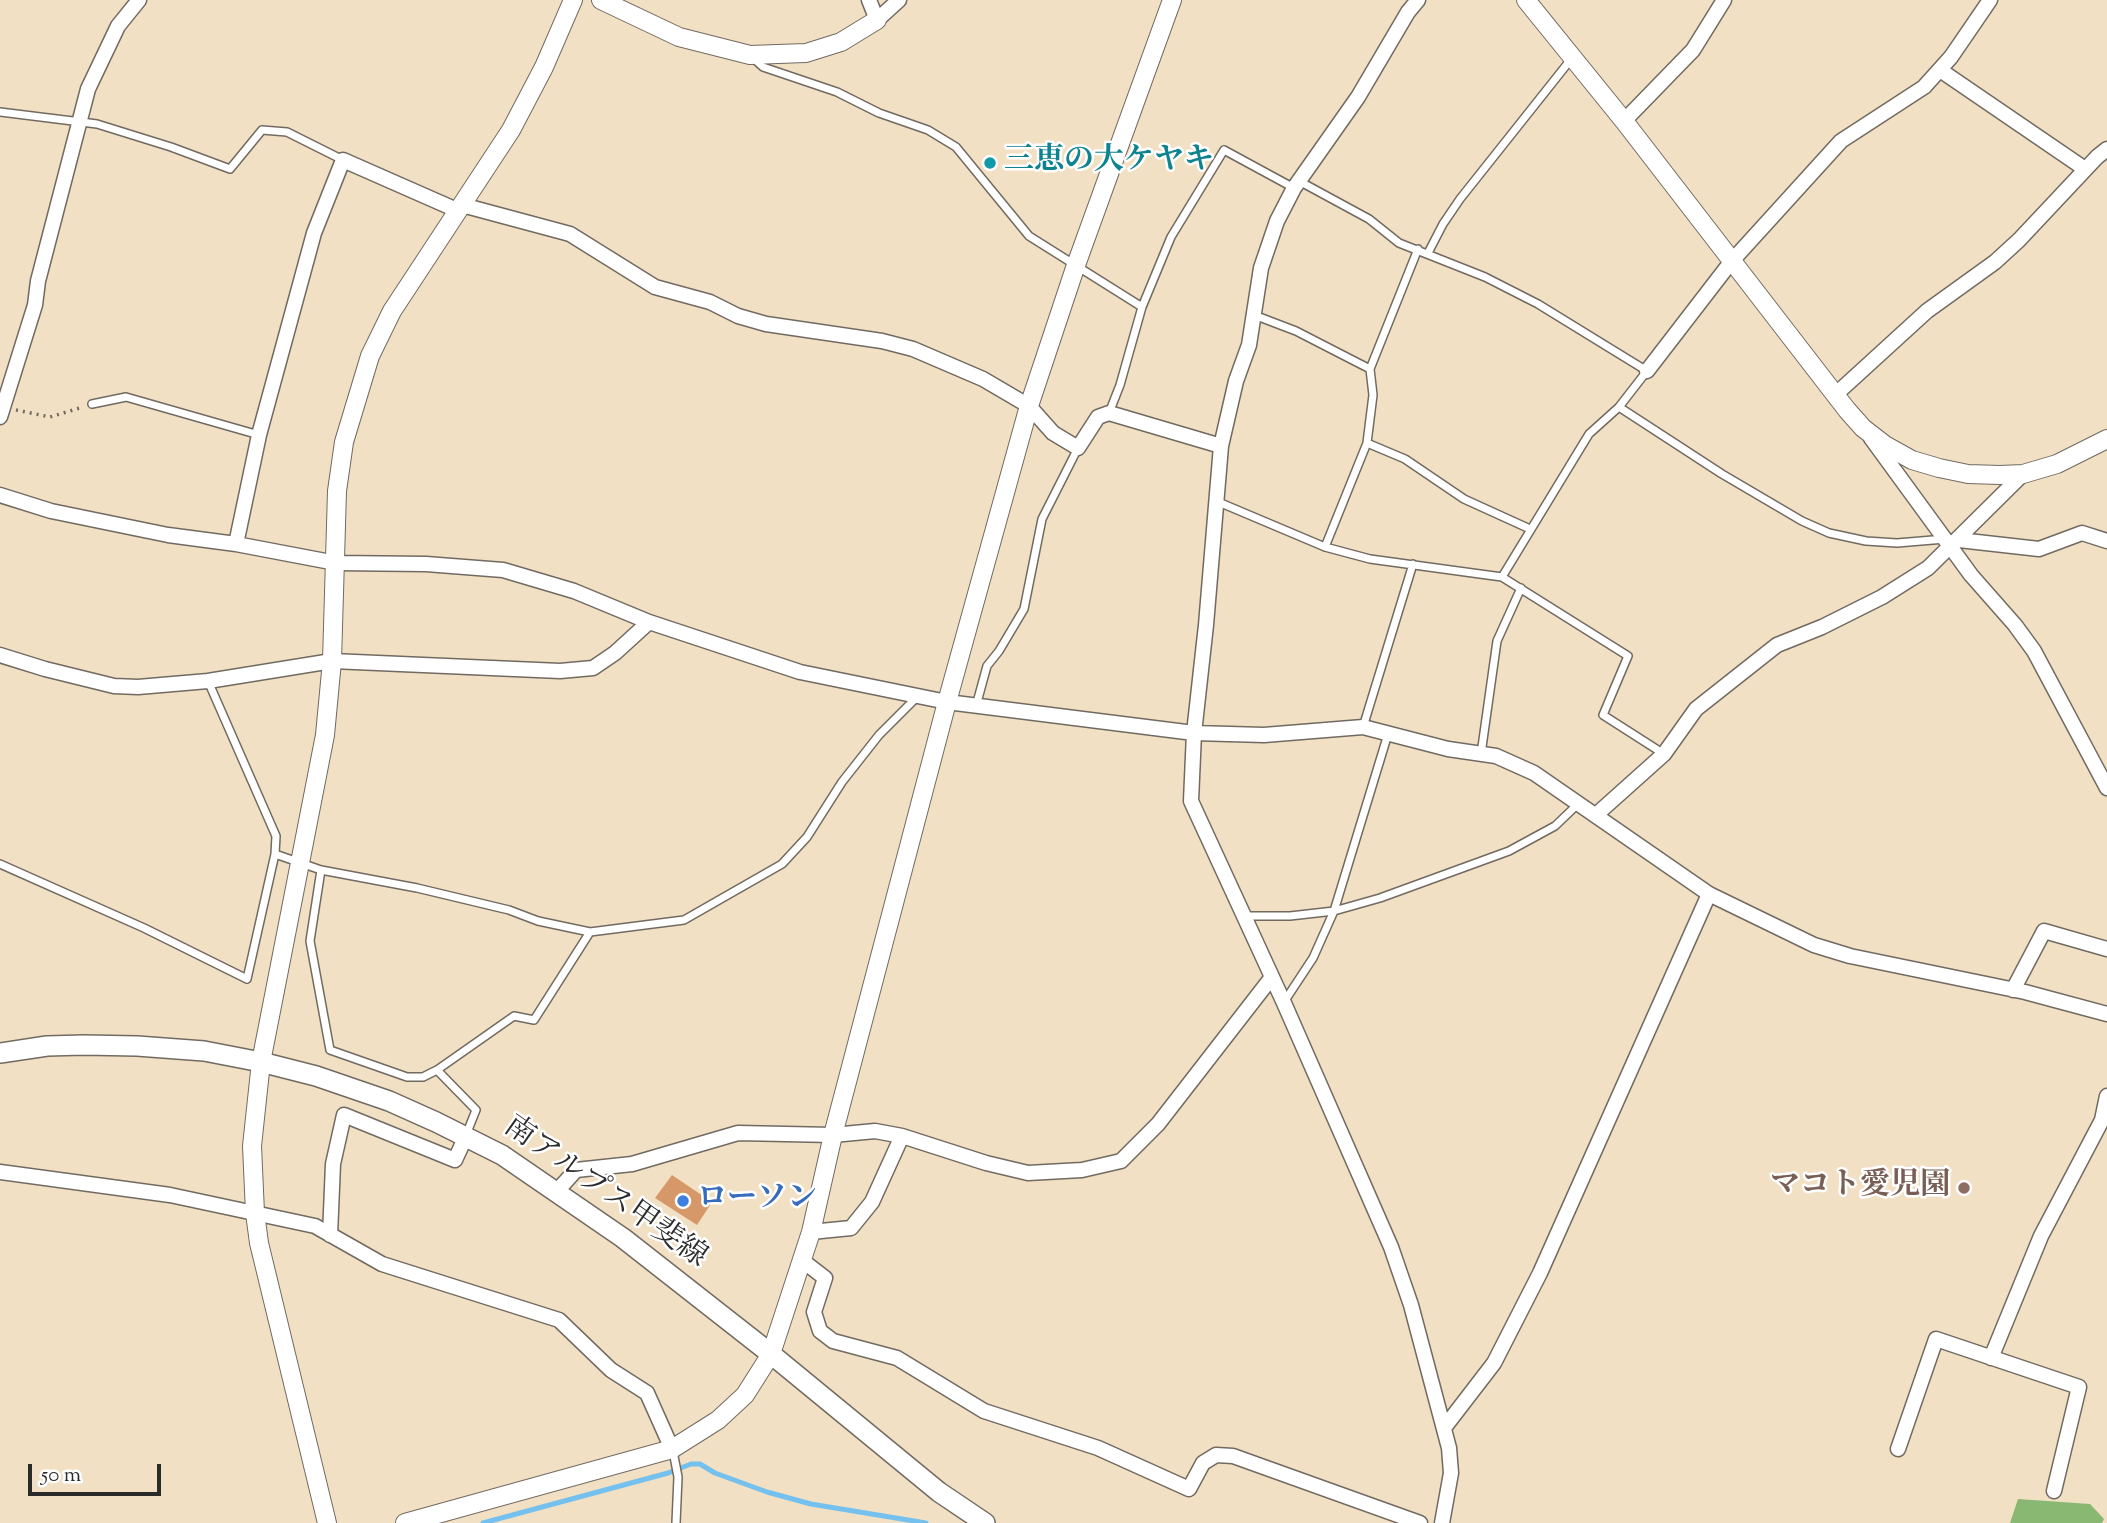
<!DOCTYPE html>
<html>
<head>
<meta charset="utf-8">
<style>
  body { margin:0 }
  #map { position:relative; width:2107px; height:1523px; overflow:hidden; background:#f2e0c4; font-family:"Sorts Mill Goudy",serif }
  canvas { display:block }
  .scale { position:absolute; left:28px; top:1464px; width:133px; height:32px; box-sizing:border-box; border:4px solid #2b2b2b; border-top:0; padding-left:9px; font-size:21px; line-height:24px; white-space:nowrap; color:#2b2b2b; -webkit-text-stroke:5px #fff; paint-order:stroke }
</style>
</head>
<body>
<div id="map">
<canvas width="2107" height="1523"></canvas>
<div class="scale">50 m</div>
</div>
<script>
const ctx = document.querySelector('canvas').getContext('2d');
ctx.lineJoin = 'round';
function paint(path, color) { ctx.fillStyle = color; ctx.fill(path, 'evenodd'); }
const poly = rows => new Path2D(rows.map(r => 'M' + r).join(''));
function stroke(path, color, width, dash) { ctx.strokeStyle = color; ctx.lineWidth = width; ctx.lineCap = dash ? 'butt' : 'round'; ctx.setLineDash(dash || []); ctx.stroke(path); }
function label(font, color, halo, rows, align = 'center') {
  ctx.font = font + ' "Sorts Mill Goudy","Noto Serif JP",serif'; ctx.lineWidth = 5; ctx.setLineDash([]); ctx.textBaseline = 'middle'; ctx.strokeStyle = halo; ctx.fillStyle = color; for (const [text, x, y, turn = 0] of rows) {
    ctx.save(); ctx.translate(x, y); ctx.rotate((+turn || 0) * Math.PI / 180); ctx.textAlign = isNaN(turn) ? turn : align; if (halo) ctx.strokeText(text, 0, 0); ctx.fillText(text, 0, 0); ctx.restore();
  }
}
const forest = poly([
  [2018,1499,2090,1504,2104,1519,2102,1523,2010,1523]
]);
const stream = poly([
  [483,1523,668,1473,691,1464,700,1464,715,1473,767,1492,811,1504,926,1523]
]);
const building = poly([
  [672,1175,712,1202,697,1225,655,1198]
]);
const path = poly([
  [16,410,50,417,83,407]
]);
const service = poly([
  [753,58,763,67,837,92,879,113,928,130,956,147,1029,236,1142,307],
  [0,112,97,124,171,147,230,169,262,130,287,132,343,160],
  [1299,181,1369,219,1399,243,1485,277,1538,304,1647,371,1619,407,1589,434,1502,577],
  [1428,253,1443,224,1460,199,1572,58],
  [1254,315,1296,331,1370,369],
  [92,404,126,397,259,435],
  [1619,407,1722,474,1802,521,1829,533,1866,541,1897,543,1945,539],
  [1109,413,1120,385,1142,307,1171,237,1224,150,1294,188],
  [1367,443,1405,459,1464,499,1530,529],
  [1216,501,1325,547,1370,559,1502,577,1628,656,1603,715,1664,754],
  [1325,547,1367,443,1373,395,1370,369,1418,249],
  [976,706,987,666,999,651,1024,609,1042,519,1078,448],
  [1363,727,1413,564],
  [1481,754,1497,641,1521,588],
  [275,854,321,870,310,941,330,1050,407,1077,423,1077,437,1070],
  [0,864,144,928,247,979,275,854,276,836,208,681],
  [321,870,417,888,509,910,538,921,590,932],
  [1244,916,1290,916,1334,911,1380,898,1509,851,1555,826,1578,804],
  [1284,1002,1313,958,1334,911,1388,734],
  [466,1135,476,1110,437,1070,514,1016,534,1020,590,932,684,920,782,864,807,837,842,782,879,735,917,697],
  [673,1451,678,1477,676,1523]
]);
const minor = poly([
  [869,0,877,20,899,0],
  [1418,0,1408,12,1358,97,1294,188,1277,221,1261,268,1249,345,1236,381,1221,446,1206,625,1194,733,1191,801,1284,1003,1391,1247,1411,1305,1449,1448,1451,1473,1442,1523],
  [1940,70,2085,169],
  [1624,121,1693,50,1724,0],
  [462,205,570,234,655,287,710,302,738,316,766,324,882,341,913,349,983,379,1029,406,1053,433,1078,448,1098,417,1109,413,1221,446],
  [1647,371,1731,262,1841,141,1924,87,1951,57,1990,0],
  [1835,395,1927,311,1995,262,2019,240,2097,157,2107,149],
  [0,417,35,305,38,281,88,89,118,26,139,0],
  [1871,438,1971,575,2015,625,2034,651,2107,788],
  [0,495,51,511,168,535,236,544,336,563,426,564,503,570,574,591,649,622,800,672,947,702,1194,733,1264,735,1363,727,1448,749,1496,756,1534,773,1709,894,1814,945,1850,956,2025,992,2107,1014],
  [1959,540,2039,549,2082,533,2107,541],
  [236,544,259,435,314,233,343,160,459,211],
  [0,655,45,669,114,686,138,687,208,681,332,661,560,671,593,668,615,653,649,622],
  [1597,814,1664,754,1696,709,1777,645,1822,627,1882,597,1928,568,2023,474],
  [2013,990,2044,931,2107,949],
  [0,1172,170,1195,315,1226,382,1264,559,1320,611,1370,647,1393,672,1449],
  [557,1191,576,1170,632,1164,738,1133,833,1135,875,1131,902,1136,986,1163,1028,1173,1082,1170,1121,1161,1158,1124,1272,977],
  [811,1232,851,1228,872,1202,902,1136],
  [330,1235,333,1164,344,1115,455,1160,466,1136],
  [803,1261,825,1278,814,1312,820,1331,833,1341,897,1358,984,1411,1098,1448,1189,1489,1203,1463,1216,1455,1233,1456,1420,1523],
  [1991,1358,2041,1236,2102,1120,2107,1096],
  [1444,1428,1494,1363,1540,1273,1709,894],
  [1898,1449,1936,1339,2079,1387,2054,1491]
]);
const tertiary = poly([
  [601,0,679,37,750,55,806,53,841,42,877,20],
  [1526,0,1624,121,1847,410,1863,428,1885,445,1912,460,1939,468,1968,474,2000,475,2023,474,2057,464,2107,439],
  [327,1523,259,1243,255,1213,252,1146,261,1062,325,735,332,661,337,491,344,442,370,356,392,311,511,130,544,67,573,0],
  [405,1523,672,1449,718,1420,745,1395,771,1354,811,1232,833,1135,947,702,1029,406,1076,265,1172,0]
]);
const secondary = poly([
  [0,1053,47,1046,84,1045,137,1046,204,1051,261,1062,316,1076,389,1101,436,1122,502,1155,623,1238,771,1354,939,1492,985,1523]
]);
const markers = [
  [990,163,7,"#0f9aa8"],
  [1964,1188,7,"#8d6e63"],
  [683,1201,7,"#3f7fe0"]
];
const cultureNames = [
  ["三恵の大ケヤキ",1004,163]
];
const educationNames = [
  ["マコト愛児園",1950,1188]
];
const streetNames = [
  ["南アルプス甲斐線",604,1194,35]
];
const shopNames = [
  ["ローソン",697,1201]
];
paint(forest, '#88b871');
stroke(stream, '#74c0ee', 5);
paint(building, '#d79869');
stroke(service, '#716a61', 10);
stroke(minor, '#716a61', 17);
stroke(tertiary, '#716a61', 20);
stroke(secondary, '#716a61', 22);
stroke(path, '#716a61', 3.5, [2, 5]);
stroke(service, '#fff', 7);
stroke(minor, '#fff', 14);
stroke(tertiary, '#fff', 18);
stroke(secondary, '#fff', 19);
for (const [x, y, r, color] of markers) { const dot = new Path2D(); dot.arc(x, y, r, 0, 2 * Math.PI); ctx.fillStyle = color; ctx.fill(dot); stroke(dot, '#fff', 2.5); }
label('bold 30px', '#0d838f', '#fff', cultureNames, 'left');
label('bold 30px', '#785e54', '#fff', educationNames, 'right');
label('30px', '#2b2b2b', '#fff', streetNames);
label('bold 30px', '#366cbe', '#fff', shopNames, 'left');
</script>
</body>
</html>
